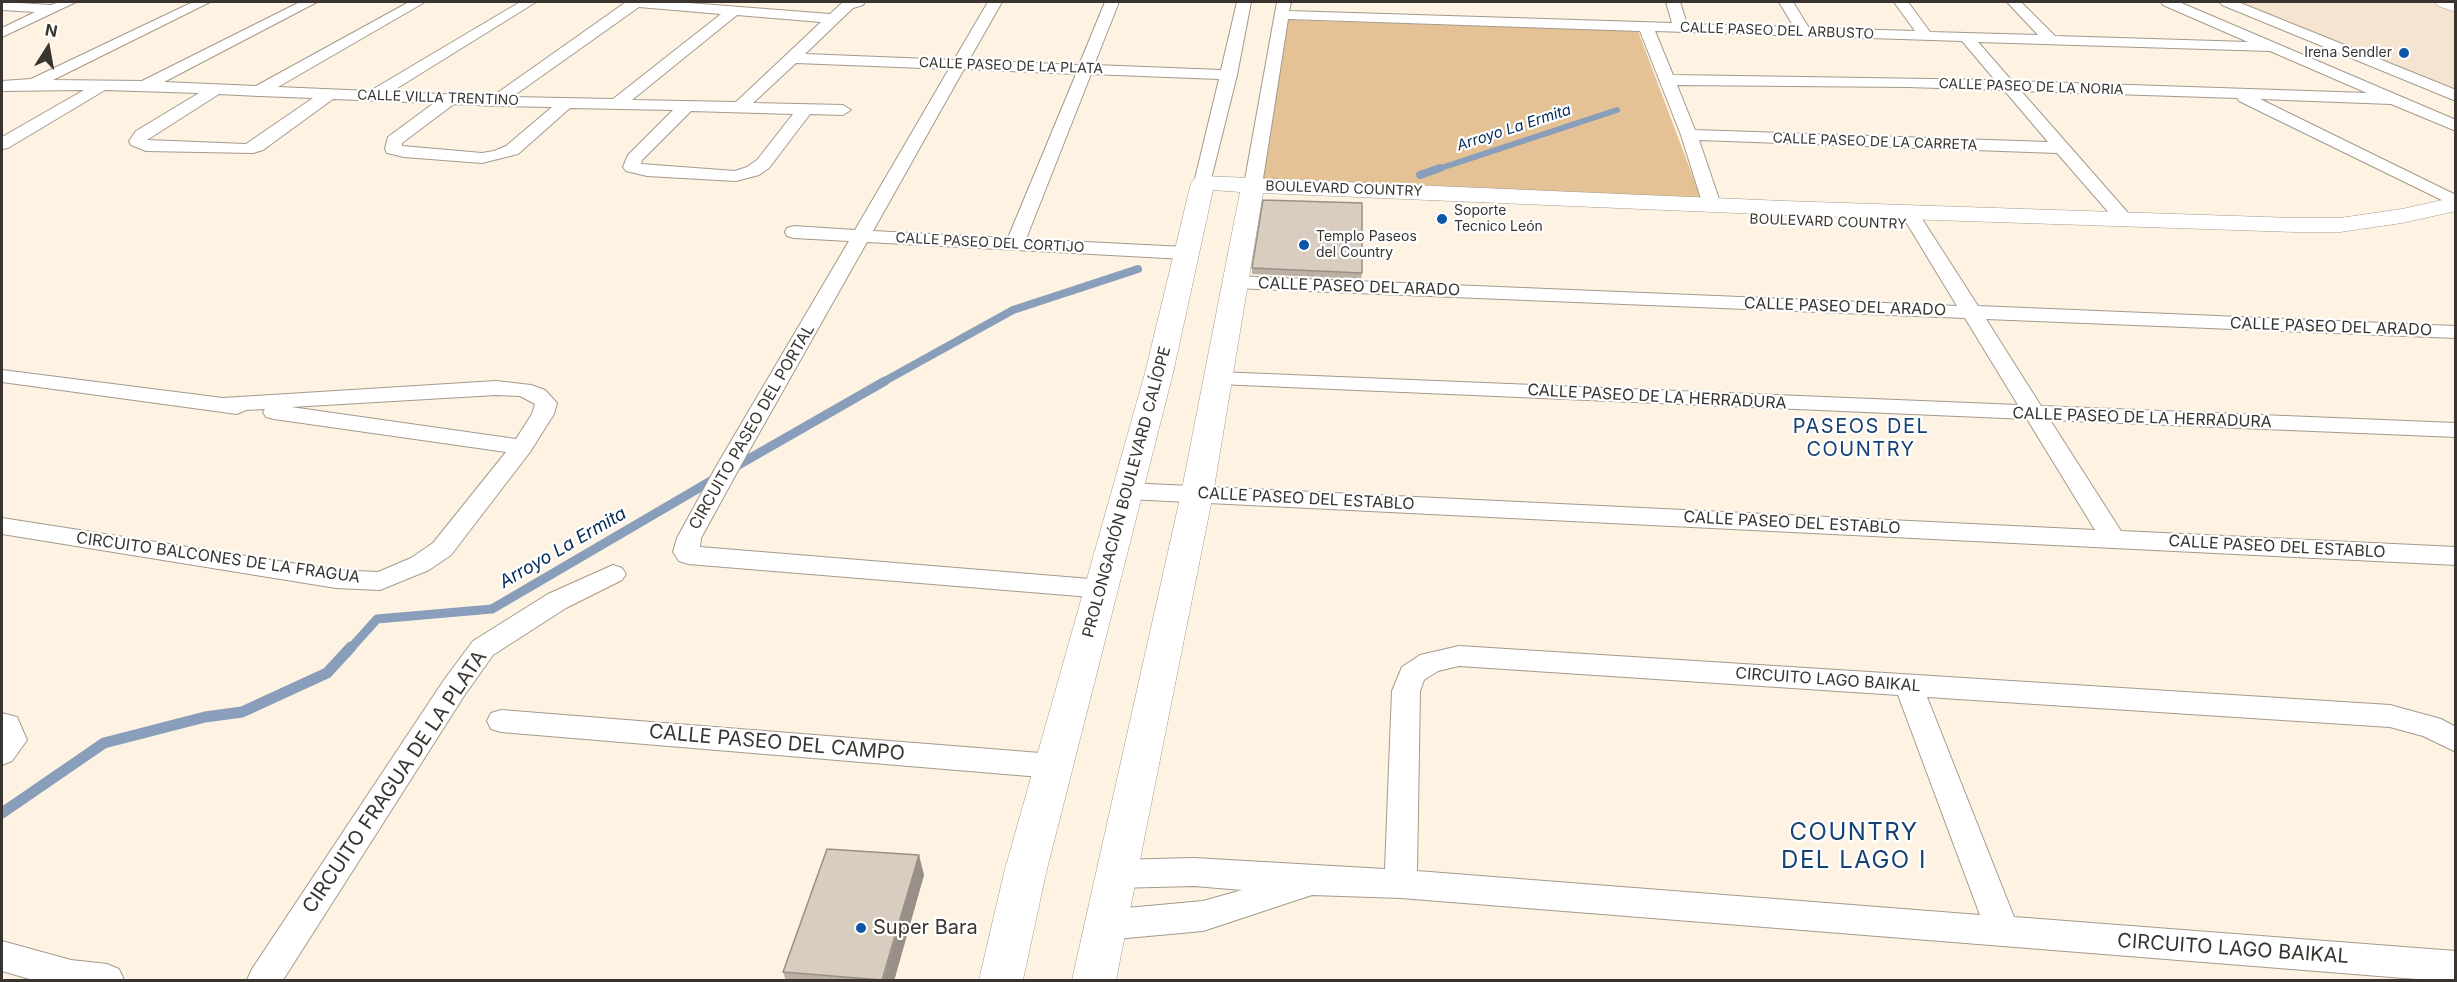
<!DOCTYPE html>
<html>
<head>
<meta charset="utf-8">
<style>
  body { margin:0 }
  #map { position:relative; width:2457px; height:982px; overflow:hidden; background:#fef2e3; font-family:Inter,sans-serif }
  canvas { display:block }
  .frame { position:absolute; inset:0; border:3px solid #39342f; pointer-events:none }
  .north { position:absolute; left:18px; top:18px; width:60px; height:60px; -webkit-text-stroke:4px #fff; paint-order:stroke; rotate:11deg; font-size:16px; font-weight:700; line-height:24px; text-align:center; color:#39342f }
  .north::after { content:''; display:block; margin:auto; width:21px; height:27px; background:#39342f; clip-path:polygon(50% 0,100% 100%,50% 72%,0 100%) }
</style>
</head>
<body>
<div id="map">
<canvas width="2457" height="982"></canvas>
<div class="frame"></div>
<div class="north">N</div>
</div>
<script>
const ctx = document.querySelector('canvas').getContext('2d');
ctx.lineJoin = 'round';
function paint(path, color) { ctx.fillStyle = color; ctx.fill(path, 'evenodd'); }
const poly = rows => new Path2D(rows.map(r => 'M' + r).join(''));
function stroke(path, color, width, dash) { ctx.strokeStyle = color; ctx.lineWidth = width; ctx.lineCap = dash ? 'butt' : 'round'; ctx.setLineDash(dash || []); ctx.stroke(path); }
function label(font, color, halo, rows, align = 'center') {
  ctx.font = font + ' Inter,sans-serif'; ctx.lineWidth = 4.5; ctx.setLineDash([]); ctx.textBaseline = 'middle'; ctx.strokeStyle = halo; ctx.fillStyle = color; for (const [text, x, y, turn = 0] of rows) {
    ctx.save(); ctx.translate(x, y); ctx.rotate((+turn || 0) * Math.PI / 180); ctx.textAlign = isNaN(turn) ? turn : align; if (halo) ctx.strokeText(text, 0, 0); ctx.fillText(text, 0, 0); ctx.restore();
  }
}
const built = poly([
  [2231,2,2437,2,2455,10,2455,96]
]);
const green = poly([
  [1288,20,1638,31,1702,201,1262,182]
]);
const streamFar3 = poly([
  [1435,170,1617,110]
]);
const streamFar2 = poly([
  [1420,175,1440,168],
  [883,382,1013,310,1138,269]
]);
const streamFar1 = poly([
  [733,468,885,381],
  [350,649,377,619,492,609,716,478]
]);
const stream = poly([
  [2,813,104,743,205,717,242,712,327,673,351,647]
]);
const minor = poly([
  [2,2,51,5,59,2,76,2,2,37,2,28,35,12,2,10,2,2],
  [193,2,210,2,53,80,142,81,300,2,317,2,164,82,256,86,409,2,425,2,278,87,370,91,520,2,536,2,391,92,493,96,626,2,676,2,830,14,843,2,865,2,863,5,853,8,805,54,954,60,988,2,1002,2,969,60,1079,65,1105,2,1119,2,1094,65,1221,70,1237,2,1251,2,1237,75,1209,187,1197,187,1194,183,1219,79,1091,74,1026,239,1185,247,1192,249,1195,253,1192,257,1185,259,867,242,741,465,701,538,700,547,1103,580,1112,582,1116,589,1112,596,1103,598,688,564,679,561,673,552,677,538,717,465,849,241,794,238,787,236,785,232,787,228,794,226,855,230,949,69,796,63,753,103,843,105,851,110,843,115,810,114,769,168,759,175,736,181,647,176,626,171,623,167,628,155,673,110,570,108,518,154,482,163,404,157,387,153,385,149,388,137,434,103,333,99,263,150,253,153,146,151,131,145,129,141,136,131,199,93,105,90,8,148,2,149,2,137,84,90,2,91,2,81,31,79,193,2],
  [639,7,721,14,613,99,512,97,639,7],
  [737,15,821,22,736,102,632,100,737,15],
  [964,69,1076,74,1008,238,873,231,964,69],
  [219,94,259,96,313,98,246,144,147,140,219,94],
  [454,104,496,106,552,107,506,146,494,151,482,153,402,146,402,143,454,104],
  [691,111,793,114,757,160,747,167,735,171,641,164,642,160,691,111],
  [1277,2,1291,2,1289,11,1672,23,1666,2,1680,2,1687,24,1794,27,1779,2,1793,2,1809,28,1915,31,1894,2,1908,2,1930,32,2038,35,2007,2,2021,2,2055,36,2248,42,2163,5,2161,2,2179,2,2456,120,2456,131,2391,104,2260,99,2456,195,2456,207,2239,101,2237,98,2021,91,2129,214,2132,218,2129,222,2117,222,2057,153,1699,140,1721,205,1718,209,1712,210,1706,209,1703,205,1681,135,1640,31,1288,19,1262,185,1259,189,1253,190,1247,189,1244,185,1277,2],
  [1655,31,1962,41,1995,80,1673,75,1655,31],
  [1978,42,2270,51,2367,93,2012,81,1978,42],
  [1677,85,1907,87,2004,90,2048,142,1695,130,1677,85],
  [2220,2,2238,2,2456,90,2456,101,2222,5,2220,2],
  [1909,207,1915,208,1978,306,2456,326,2456,338,1986,319,2041,406,2456,423,2456,437,2050,420,2121,531,2456,547,2456,565,1128,499,1120,497,1116,491,1120,485,1128,483,2095,530,2027,419,1218,384,1210,383,1207,378,1210,373,1218,372,2018,405,1965,318,1234,288,1227,286,1224,282,1227,278,1234,276,1957,306,1900,212,1903,208,1909,207],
  [2,370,223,398,496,381,531,385,545,390,557,403,554,414,530,452,451,555,429,570,380,590,336,588,2,534,2,518,336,570,378,572,411,558,433,543,506,452,274,419,266,417,263,412,265,409,246,410,237,414,2,382,2,370],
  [496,395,520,396,535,404,532,414,516,439,291,407,496,395],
  [613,565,622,568,626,574,622,580,566,608,493,655,464,696,283,980,247,980,252,969,444,680,473,641,548,594,613,565],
  [1459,646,2390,705,2441,719,2456,727,2456,752,2423,736,2390,727,1927,697,2014,917,2456,951,2456,980,2429,980,1401,898,1312,895,1203,931,1105,940,1093,936,1088,925,1093,914,1105,910,1203,901,1242,890,1194,886,1115,888,1104,884,1099,874,1104,864,1115,860,1194,858,1385,869,1392,691,1402,667,1420,655,1459,646],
  [1459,666,1898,695,1980,915,1417,871,1420,691,1424,680,1438,671,1459,666],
  [501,710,1053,754,1064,757,1068,766,1064,775,1053,778,501,732,491,729,487,721,491,713,501,710],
  [2,713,17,717,27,740,12,761,2,765,2,713],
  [2,941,71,960,107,964,119,969,124,980,33,980,2,971,2,941]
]);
const tertiary = poly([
  [2435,2,2456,2,2456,12,2438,6,2435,2],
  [1203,176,1784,201,2295,218,2340,218,2402,209,2456,197,2456,211,2402,223,2340,232,2295,232,1784,215,1263,193,1213,494,1116,980,1072,980,1181,494,1240,192,1213,190,1173,373,1046,873,1023,980,979,980,1004,873,1145,373,1191,183,1195,178,1203,176]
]);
const wall = poly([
  [1252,268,1362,273,1361,279,1252,274],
  [924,875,894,981,786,981,783,972]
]);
const shadedWall = poly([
  [919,855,924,875,894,981,883,981]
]);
const building = poly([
  [1263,200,1362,203,1362,273,1252,268,1263,200],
  [827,849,919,855,882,980,783,972,827,849]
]);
const markers = [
  [2404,53,6,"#0d57a6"],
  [1442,219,6,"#0d57a6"],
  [1304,245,6,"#0d57a6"],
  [861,928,6,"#0d57a6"]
];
const farStreetnames = [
  ["CALLE PASEO DEL ARBUSTO",1777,31,2],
  ["CALLE PASEO DE LA PLATA",1011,66,2],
  ["CALLE PASEO DE LA NORIA",2031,87,2],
  ["CALLE VILLA TRENTINO",438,98,2],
  ["CALLE PASEO DE LA CARRETA",1875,142,2],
  ["BOULEVARD COUNTRY",1344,189,2],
  ["BOULEVARD COUNTRY",1828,222,2],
  ["CALLE PASEO DEL CORTIJO",990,243,3]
];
const farPoinames = [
  ["Irena Sendler",2392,53,"right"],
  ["Soporte",1454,211],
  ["Tecnico León",1454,227],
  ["Templo Paseos",1316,237],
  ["del Country",1316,253]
];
const farWaternames = [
  ["Arroyo La Ermita",1514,128,-18]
];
const streetNames = [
  ["CALLE PASEO DEL ARADO",1359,287,2],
  ["CALLE PASEO DEL ARADO",1845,307,2],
  ["CALLE PASEO DEL ARADO",2331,327,2],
  ["CALLE PASEO DE LA HERRADURA",1657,397,3],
  ["CALLE PASEO DE LA HERRADURA",2142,418,2],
  ["CIRCUITO PASEO DEL PORTAL",752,427,-60],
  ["PROLONGACIÓN BOULEVARD CALÍOPE",1127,492,-75],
  ["CALLE PASEO DEL ESTABLO",1306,499,3],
  ["CALLE PASEO DEL ESTABLO",1792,523,3],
  ["CALLE PASEO DEL ESTABLO",2277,547,3],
  ["CIRCUITO BALCONES DE LA FRAGUA",218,558,8],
  ["CIRCUITO LAGO BAIKAL",1828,680,4]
];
const waterNames = [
  ["Arroyo La Ermita",563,548,-30]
];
const quarterNames = [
  ["PASEOS DEL",1861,427],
  ["COUNTRY",1861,450]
];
const nearStreetnames = [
  ["CALLE PASEO DEL CAMPO",777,743,5],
  ["CIRCUITO FRAGUA DE LA PLATA",395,782,-56],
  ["CIRCUITO LAGO BAIKAL",2233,949,4]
];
const nearPoinames = [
  ["Super Bara",873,928]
];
const nearQuarternames = [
  ["COUNTRY",1854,833],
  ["DEL LAGO I",1854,861]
];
paint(built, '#f5e4d0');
paint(green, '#e4c296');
stroke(streamFar3, '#899ebb', 6);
stroke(streamFar2, '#899ebb', 8);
stroke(streamFar1, '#899ebb', 9);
stroke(stream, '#899ebb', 11);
stroke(minor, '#a49a8c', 2);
stroke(tertiary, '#a49a8c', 1);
paint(minor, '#fff');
paint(tertiary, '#fff');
paint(wall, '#bbb0a4');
paint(shadedWall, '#989086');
paint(building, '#d9cdbf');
stroke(building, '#989086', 1.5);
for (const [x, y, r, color] of markers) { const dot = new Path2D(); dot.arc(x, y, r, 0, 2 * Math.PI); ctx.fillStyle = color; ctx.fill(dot); stroke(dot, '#fff', 2); }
label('14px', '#39342f', '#fff', farStreetnames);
label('14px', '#39342f', '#fff', farPoinames, 'left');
label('italic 15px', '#002b5c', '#fff', farWaternames);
label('16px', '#39342f', '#fff', streetNames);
label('italic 18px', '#002b5c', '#fff', waterNames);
ctx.letterSpacing = '1.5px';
label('20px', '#174275', '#fff', quarterNames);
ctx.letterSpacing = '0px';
label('20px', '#39342f', '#fff', nearStreetnames);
label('20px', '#39342f', '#fff', nearPoinames, 'left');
ctx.letterSpacing = '1.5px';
label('24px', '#174275', '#fff', nearQuarternames);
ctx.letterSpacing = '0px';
</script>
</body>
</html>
